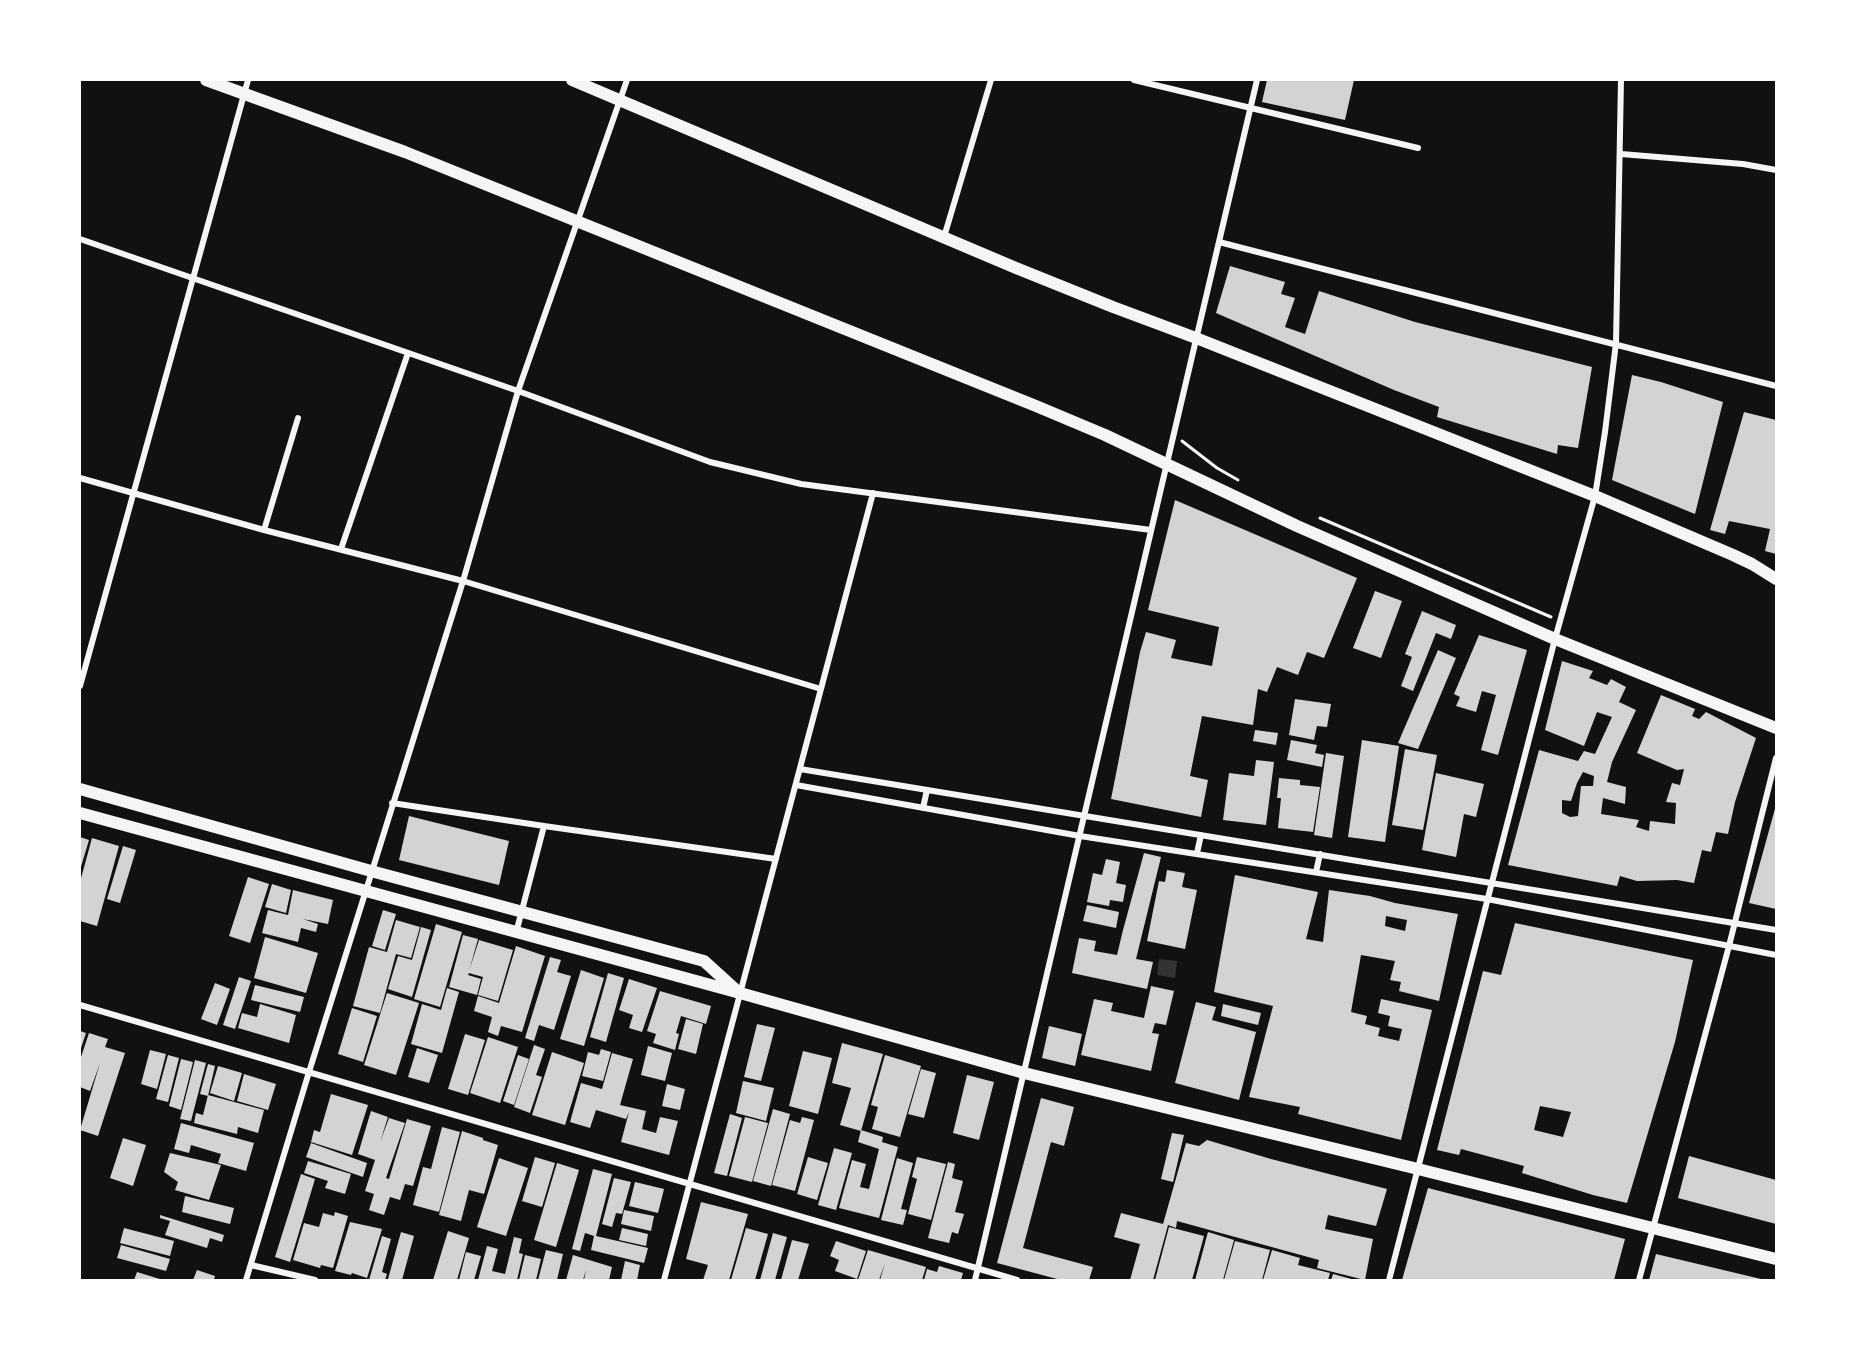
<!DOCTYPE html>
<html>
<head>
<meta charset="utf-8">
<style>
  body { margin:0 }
  #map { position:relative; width:1856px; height:1360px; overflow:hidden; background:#111; font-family:"PT Serif",serif }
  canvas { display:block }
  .frame { position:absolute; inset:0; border:81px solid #fff; pointer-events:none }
</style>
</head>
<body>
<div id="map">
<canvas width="1856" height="1360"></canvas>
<div class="frame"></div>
</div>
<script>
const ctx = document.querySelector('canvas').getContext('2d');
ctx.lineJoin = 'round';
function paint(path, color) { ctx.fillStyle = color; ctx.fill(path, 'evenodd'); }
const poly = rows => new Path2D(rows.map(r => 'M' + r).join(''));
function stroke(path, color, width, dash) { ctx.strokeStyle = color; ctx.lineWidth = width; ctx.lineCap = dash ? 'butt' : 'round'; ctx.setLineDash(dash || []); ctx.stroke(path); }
const water = poly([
  [1159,959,1177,961,1175,978,1157,975]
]);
const building = poly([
  [1267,80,1354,80,1345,120,1262,102],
  [1230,266,1285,282,1281,294,1295,298,1285,327,1305,334,1319,291,1415,322,1592,367,1578,448,1558,445,1557,454,1437,417,1439,407,1394,390,1216,313],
  [1632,375,1661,382,1723,402,1695,514,1612,480],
  [1744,412,1776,420,1776,554,1765,551,1770,529,1729,521,1725,534,1710,530],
  [1175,500,1357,578,1324,658,1307,652,1298,675,1277,667,1267,692,1258,689,1253,725,1202,716,1190,776,1208,780,1201,817,1111,799,1140,652,1146,632,1176,640,1171,658,1212,666,1219,627,1148,610],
  [1375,591,1402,601,1381,658,1353,648],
  [1422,611,1456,625,1451,639,1436,633,1413,691,1401,686,1412,657,1405,654],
  [1479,635,1527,650,1498,755,1481,750,1496,695,1482,691,1476,712,1456,706,1460,697,1454,694],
  [1438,650,1456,658,1418,749,1398,743],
  [1562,661,1593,671,1589,678,1607,685,1611,679,1626,687,1619,702,1636,710,1612,762,1607,782,1626,787,1625,804,1603,798,1601,814,1639,820,1636,827,1649,831,1650,821,1675,824,1676,803,1666,802,1672,783,1680,785,1684,769,1677,770,1637,753,1661,695,1695,709,1692,716,1699,719,1706,712,1756,738,1735,802,1728,834,1716,832,1711,852,1702,850,1694,883,1677,880,1637,881,1620,876,1617,886,1508,865,1539,750,1578,761,1584,751,1595,754,1612,717,1597,712,1584,746,1545,730],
  [1583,772,1594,776,1593,786,1581,786,1578,816,1570,817,1562,813,1562,800,1571,801,1577,783],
  [1295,699,1331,704,1327,727,1317,726,1314,740,1289,735],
  [1255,730,1278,733,1276,745,1253,741],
  [1291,740,1317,745,1315,753,1324,755,1322,767,1287,760],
  [1362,740,1399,746,1385,842,1348,837],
  [1405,749,1437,755,1423,830,1392,825],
  [1326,753,1344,756,1332,838,1314,835],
  [1256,760,1274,762,1266,825,1223,820,1229,773,1254,776],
  [1436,773,1484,784,1476,817,1464,814,1456,857,1422,850],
  [1279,778,1300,780,1300,785,1320,787,1313,832,1278,828,1281,798,1277,798],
  [1776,805,1776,909,1749,903],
  [409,816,509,841,499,885,399,860],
  [80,837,89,840,80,870],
  [92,838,119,846,97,926,80,921,80,882],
  [123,846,136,850,120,903,107,899],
  [1144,853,1161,857,1136,959,1153,962,1147,989,1072,973,1079,938,1096,941,1094,951,1117,955,1123,930],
  [1106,859,1120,862,1116,883,1126,885,1123,902,1110,900,1109,906,1087,902,1093,873,1102,875],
  [1167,870,1185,873,1182,887,1197,890,1185,949,1147,941,1159,881,1165,882],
  [1235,875,1318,892,1306,939,1323,942,1329,890,1370,896,1395,903,1458,914,1439,1001,1399,991,1401,982,1390,980,1395,961,1361,955,1351,1012,1367,1016,1365,1024,1380,1028,1378,1036,1399,1041,1402,1029,1388,1026,1390,1016,1378,1013,1381,999,1432,1010,1401,1140,1298,1114,1300,1107,1249,1097,1273,1006,1214,992],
  [1386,916,1407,920,1405,931,1385,926],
  [248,877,269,884,250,943,229,936],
  [272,884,291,890,286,913,265,907],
  [293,890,333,900,328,924,303,919,318,924,316,932,301,928,298,942,262,933,268,910,288,915],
  [1087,905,1119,912,1116,928,1083,921],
  [383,910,396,914,385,950,372,946],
  [396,920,420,927,411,958,396,954,380,1013,353,1006,369,947,387,952],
  [1515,923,1693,960,1675,1042,1627,1203,1593,1195,1522,1173,1524,1166,1461,1149,1459,1155,1437,1150,1483,971,1501,975],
  [1540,1106,1571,1112,1563,1137,1534,1130],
  [436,924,462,932,440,1007,414,999],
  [421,927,431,930,412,997,388,989,398,956,412,960],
  [463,935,478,939,469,971,479,940,513,950,498,1001,478,995,483,977,469,973,468,975,481,979,477,995,449,987],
  [265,937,318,953,306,993,254,978],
  [516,946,545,956,522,1032,501,1026,498,1036,488,1032,492,1017,474,1011,478,996,499,1003],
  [550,957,561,960,557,972,571,976,554,1030,539,1025,534,1041,525,1038],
  [581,970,604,978,584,1046,560,1039],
  [608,973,624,978,606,1042,590,1037],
  [239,977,251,981,235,1029,223,1025],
  [629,979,657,988,642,1032,629,1028,633,1015,619,1010],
  [215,983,230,989,217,1025,201,1019],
  [255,985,304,997,300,1012,251,1000],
  [1151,986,1174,991,1166,1025,1155,1023,1152,1033,1159,1034,1151,1071,1081,1055,1094,999,1113,1003,1111,1011,1144,1018],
  [447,988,459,992,442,1053,411,1044,422,1004,441,1010],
  [660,991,711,1006,706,1024,681,1016,676,1033,679,1034,675,1050,653,1043,656,1034,647,1031],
  [387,993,419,1003,396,1075,364,1065],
  [1196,1002,1216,1007,1212,1020,1256,1032,1239,1100,1175,1083],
  [260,1004,296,1015,289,1043,238,1028,242,1013,257,1017],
  [1223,1004,1261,1013,1258,1025,1221,1016],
  [352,1008,377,1016,363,1062,338,1054],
  [686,1019,703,1024,696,1054,678,1049],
  [757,1024,775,1028,761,1081,744,1077],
  [1049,1026,1082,1034,1075,1066,1042,1058],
  [80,1031,86,1033,80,1051],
  [89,1033,108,1039,105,1047,125,1053,98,1136,80,1130,100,1063,90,1091,80,1087,80,1060],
  [465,1034,485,1040,468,1095,448,1089],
  [488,1037,518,1047,500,1103,470,1093],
  [842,1043,883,1054,861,1131,840,1125,851,1088,832,1083],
  [534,1045,545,1049,536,1075,542,1077,530,1113,514,1107],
  [648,1046,672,1053,665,1081,641,1075],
  [417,1048,438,1055,429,1083,408,1077],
  [601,1049,611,1052,603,1081,582,1076,588,1052,599,1055],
  [150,1050,166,1054,157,1089,141,1084],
  [803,1051,832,1058,818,1114,789,1106],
  [552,1052,584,1063,565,1125,532,1115],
  [612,1053,633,1059,620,1105,646,1111,642,1129,656,1133,660,1117,678,1121,669,1155,621,1142,629,1112,626,1119,596,1110,590,1128,570,1122,581,1083,602,1089],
  [168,1055,179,1058,168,1102,156,1099],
  [518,1055,529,1059,514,1105,503,1101],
  [885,1055,921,1066,900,1137,872,1129,878,1107,871,1105],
  [181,1059,193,1062,181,1110,169,1106],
  [195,1060,206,1063,191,1121,180,1119],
  [208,1064,215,1066,208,1096,200,1094],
  [218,1066,242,1073,234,1101,210,1093],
  [921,1069,936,1073,924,1118,908,1114],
  [244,1074,276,1084,268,1110,237,1101],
  [967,1075,994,1082,979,1140,953,1133],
  [743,1081,774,1088,766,1121,736,1113],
  [667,1084,685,1089,680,1110,662,1106],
  [331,1094,368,1105,352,1155,311,1142,314,1130,320,1132],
  [208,1095,264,1110,258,1133,238,1127,237,1134,194,1123,196,1113,203,1115],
  [1041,1098,1074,1107,1064,1146,1051,1142,1023,1248,1093,1267,1089,1280,1061,1280,997,1263],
  [773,1109,790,1114,771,1186,753,1181],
  [371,1111,388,1117,380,1142,389,1118,405,1123,386,1178,389,1179,407,1119,431,1126,413,1186,405,1184,400,1200,390,1197,384,1215,369,1210,374,1194,365,1191,375,1160,358,1154],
  [730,1114,742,1118,727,1176,714,1173],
  [745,1117,768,1123,752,1182,729,1176],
  [802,1117,814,1120,795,1191,772,1185,790,1120,800,1123],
  [181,1123,254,1143,246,1171,218,1163,221,1154,191,1145,189,1153,174,1149],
  [442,1127,460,1132,439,1212,413,1205,423,1167,431,1169],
  [861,1130,883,1137,882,1142,898,1147,879,1218,839,1208,852,1160,866,1164,860,1187,869,1189,879,1149,858,1142],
  [462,1131,483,1138,483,1140,498,1145,484,1194,469,1190,461,1221,439,1215],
  [1172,1133,1184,1135,1173,1182,1161,1179],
  [123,1138,146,1145,133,1186,110,1178],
  [1207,1140,1271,1159,1387,1189,1376,1226,1328,1215,1325,1229,1373,1239,1365,1280,1317,1268,1319,1260,1177,1221,1176,1228,1168,1225,1153,1280,1130,1280,1140,1244,1114,1237,1121,1213,1163,1224,1186,1143,1199,1146],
  [311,1143,367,1163,363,1177,306,1157],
  [834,1148,852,1153,836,1210,818,1205],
  [170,1153,221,1165,209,1200,175,1190,178,1182,164,1172],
  [1689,1156,1776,1180,1776,1224,1678,1198],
  [535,1157,555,1163,542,1207,522,1201],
  [808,1157,828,1163,817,1200,797,1194],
  [917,1157,946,1164,931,1220,908,1214,917,1179,912,1177],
  [499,1158,528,1168,506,1236,477,1227],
  [897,1158,913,1163,901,1209,907,1210,903,1225,881,1220],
  [308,1161,351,1174,345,1194,325,1188,328,1181,304,1173],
  [948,1162,955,1164,952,1178,963,1181,955,1212,964,1214,958,1234,952,1232,949,1243,928,1238],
  [557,1163,579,1170,556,1247,534,1240],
  [593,1169,612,1174,596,1236,648,1248,644,1263,591,1250,594,1236,585,1233,580,1251,572,1249],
  [301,1174,315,1179,290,1262,275,1257],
  [614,1178,631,1182,622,1214,616,1213,612,1227,602,1224],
  [635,1182,664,1189,658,1213,629,1206],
  [1428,1188,1625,1239,1614,1280,1402,1280],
  [185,1196,234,1208,230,1224,182,1212],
  [701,1202,748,1214,729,1280,703,1280,708,1265,686,1259],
  [624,1210,654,1216,651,1231,621,1224],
  [335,1212,348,1216,333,1268,321,1265,320,1268,293,1260,304,1223,319,1227,323,1213,334,1216],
  [160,1215,224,1235,222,1242,210,1238,207,1248,165,1235,170,1221,160,1218],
  [350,1222,382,1229,367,1278,352,1273,351,1275,335,1271],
  [1169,1227,1204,1236,1192,1280,1155,1280],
  [124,1228,174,1241,170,1256,120,1243],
  [622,1228,648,1234,646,1246,619,1240],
  [746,1228,768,1234,755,1280,731,1280],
  [448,1231,469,1238,457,1280,433,1280],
  [401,1232,414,1236,402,1280,394,1280,388,1279],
  [1208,1232,1234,1240,1223,1280,1195,1280],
  [773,1233,787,1237,775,1280,760,1280],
  [382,1236,391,1239,382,1272,387,1274,385,1280,369,1280],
  [514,1237,522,1239,519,1253,523,1254,517,1280,478,1280,487,1246,498,1249,492,1271,505,1274],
  [792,1240,809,1244,798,1280,781,1280],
  [836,1241,866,1251,857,1279,835,1271,839,1260,830,1256],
  [1235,1241,1270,1250,1262,1280,1224,1280],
  [121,1245,170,1259,166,1271,117,1258],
  [546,1250,563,1254,557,1280,538,1280],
  [868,1250,926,1267,922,1280,880,1280,885,1263,879,1280,858,1280],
  [1272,1250,1300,1258,1298,1265,1330,1273,1328,1280,1263,1280],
  [466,1252,481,1256,474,1280,459,1280],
  [1656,1254,1761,1279,1761,1280,1649,1280],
  [525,1255,541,1259,536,1280,519,1280],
  [573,1255,612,1267,609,1280,584,1280,586,1270,583,1280,566,1280],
  [625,1261,640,1265,637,1280,621,1280],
  [939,1266,963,1273,961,1280,924,1280,927,1269,937,1272],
  [197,1270,215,1276,214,1280,193,1280],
  [137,1272,163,1280,134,1280],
  [1333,1274,1355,1280,1331,1280]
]);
const path = poly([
  [1182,441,1217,468,1238,480],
  [1320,518,1551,617]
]);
const minor = poly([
  [1134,80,1418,148],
  [1621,154,1743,164,1776,170],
  [944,237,991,80],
  [80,239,518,391,710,462,801,484,1151,530],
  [1219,242,1776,386],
  [80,478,264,530,463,581,821,689],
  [264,530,298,418],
  [341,549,408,353],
  [80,686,248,80],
  [800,769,1776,930],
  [796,785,1080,836,1487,899,1776,955],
  [392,803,544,826,776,859],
  [923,808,927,790],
  [1197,853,1201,835],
  [1316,872,1320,854],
  [516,933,544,826],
  [80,1005,1017,1280],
  [251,1265,315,1280],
  [246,1280,309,1072,463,581,518,391,627,80],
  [664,1280,873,493],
  [975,1280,1257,80],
  [1389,1280,1555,639,1595,496,1605,432,1616,343,1621,80],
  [1639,1280,1729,946,1776,758]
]);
const secondary = poly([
  [206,80,405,152,1036,406,1105,435,1297,526,1555,639,1776,728],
  [572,80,1016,268,1113,307,1196,338,1595,496,1733,555,1752,564,1776,579],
  [80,789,371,871,704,961,737,991],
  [80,813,740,993,1024,1073,1418,1169,1776,1259]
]);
paint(water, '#333');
paint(building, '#d3d3d3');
stroke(path, '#f5f5f5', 3);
stroke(minor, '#f5f5f5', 6);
stroke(secondary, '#f5f5f5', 12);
</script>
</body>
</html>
